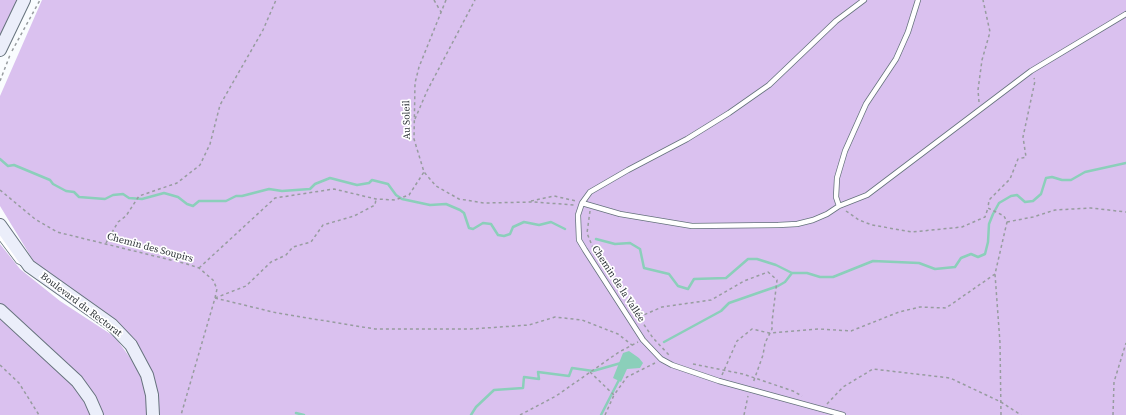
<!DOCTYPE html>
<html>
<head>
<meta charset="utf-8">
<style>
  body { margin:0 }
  canvas { display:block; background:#f9fcfe }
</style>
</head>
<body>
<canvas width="1126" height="415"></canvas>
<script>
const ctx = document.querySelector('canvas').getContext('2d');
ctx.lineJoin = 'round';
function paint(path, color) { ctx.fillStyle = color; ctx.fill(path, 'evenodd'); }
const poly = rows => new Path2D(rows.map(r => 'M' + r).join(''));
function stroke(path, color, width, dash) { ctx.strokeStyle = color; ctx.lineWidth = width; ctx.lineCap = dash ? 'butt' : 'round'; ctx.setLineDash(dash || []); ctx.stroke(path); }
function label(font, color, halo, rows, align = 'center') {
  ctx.font = font + ' "Source Serif 4",serif'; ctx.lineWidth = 3.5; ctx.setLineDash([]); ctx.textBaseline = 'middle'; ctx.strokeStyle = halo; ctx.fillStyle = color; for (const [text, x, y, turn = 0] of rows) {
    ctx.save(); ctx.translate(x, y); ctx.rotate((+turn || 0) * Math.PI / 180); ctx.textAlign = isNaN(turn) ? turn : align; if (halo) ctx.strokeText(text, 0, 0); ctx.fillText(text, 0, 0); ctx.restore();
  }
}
const green = poly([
  [0,0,19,0,0,43],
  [42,0,1126,0,1126,415,157,415,154,376,128,335,36,265,0,206,0,96],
  [0,244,20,269,60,301,115,337,144,377,147,415,0,415]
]);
const water = poly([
  [629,351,639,358,643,363,640,368,627,369,621,382,613,378,623,353]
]);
const stream = poly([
  [0,159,8,166,14,165,50,180,53,184,66,191,74,192,79,197,105,199,113,195,123,194,129,198,142,199,164,193,178,197,187,204,193,206,199,201,226,201,236,196,242,196,269,189,282,191,310,189,315,184,330,178,357,185,369,183,372,180,388,184,396,195,402,199,430,205,446,204,460,210,464,213,469,228,473,229,483,223,491,224,498,235,504,236,510,234,513,227,524,222,539,225,551,222,565,229],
  [596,239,615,244,630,243,640,249,644,268,669,274,678,286,688,289,694,279,726,278,748,259,757,259,776,265,792,273,807,273,820,277,833,277,873,261,919,263,935,269,955,267,961,258,971,254,978,257,985,254,988,242,989,224,993,214,999,203,1011,196,1017,195,1025,202,1033,201,1041,194,1046,178,1052,177,1062,180,1071,180,1085,172,1126,163],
  [664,342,721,311,729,303,778,286,785,282,792,273],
  [296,413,304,415],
  [471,415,476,407,494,390,523,388,524,377,539,379,538,372,569,376,572,368,593,371,621,363],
  [601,415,620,378]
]);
const path = poly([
  [434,0,441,12],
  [446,0,419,67,415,83,414,139,424,172,436,186,459,199,484,203,534,202,574,205],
  [12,51,40,0],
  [0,81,10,55],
  [979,102,978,90,982,60,990,32,983,0],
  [415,119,427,91,475,0],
  [0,190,35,219,57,232,187,264,199,268,213,280,217,289,215,298,181,415],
  [531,201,554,196,576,201],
  [590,211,587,233,593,248],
  [846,211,859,220,872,225,912,232,962,227,985,217,988,208],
  [1007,222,1033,217,1055,210,1091,208,1126,212],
  [106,243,118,222,126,216,139,196,177,183,200,165,210,144,220,105,263,30,276,0],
  [199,268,275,198,334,189,376,199,395,200,409,195,424,172],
  [607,270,653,338,669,355],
  [215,298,277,313,375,329,471,329,529,325,555,317,582,320,618,334,632,345],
  [215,298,246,286,271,262,286,255,293,247,311,242,323,225,354,216,375,205,376,199],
  [639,317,662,307,711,300,744,281,768,272,777,280,772,322,772,329,765,343,763,355,753,383],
  [693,364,743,374,793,391,802,396],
  [0,365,19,383,39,415],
  [590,372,614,395,627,377,655,363],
  [722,375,737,341,752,329,769,333,819,329,851,331,899,312,920,307,946,308,995,274],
  [827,404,843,387,873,369,950,378,1001,402,1021,415],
  [520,415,556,396,619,352,638,342],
  [605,415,614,395],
  [744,415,748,396],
  [1001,415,1000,343,995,274,1007,222,1004,216,988,208,989,200,1010,179,1018,159,1026,157,1023,137,1035,81,1034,78],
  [1113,415,1114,382,1126,343]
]);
const lane = poly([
  [582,203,620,214,692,226,778,225,797,224,813,220,827,214,839,206,867,195,1031,71,1126,14],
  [839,206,836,197,837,178,845,151,866,104,896,59,908,32,918,0],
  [0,237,18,261,24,264],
  [843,415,719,381,672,365,661,359,643,340,585,250,579,240,578,215,582,203,590,192,628,170,687,139,729,113,769,85,836,21,864,0]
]);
const secondary = poly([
  [0,50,24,0],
  [0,225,29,266,112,325,131,345,147,375,152,395,153,415],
  [0,310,77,381,90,399,97,415]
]);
const streetNames = [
  ["Au Soleil",407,120,-91],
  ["Chemin des Soupirs",150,248,15],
  ["Chemin de la Vallée",618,284,57],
  ["Boulevard du Rectorat",81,305,37]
];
paint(green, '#dac1ef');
paint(water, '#8bcfba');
stroke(stream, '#8bcfba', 2.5);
stroke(lane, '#65727c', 6);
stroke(secondary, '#65727c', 14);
stroke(path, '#979c9f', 1.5, [3, 3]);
stroke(lane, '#fff', 4.5);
stroke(secondary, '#ebeefa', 12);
label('10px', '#2d3338', '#fff', streetNames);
</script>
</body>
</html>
